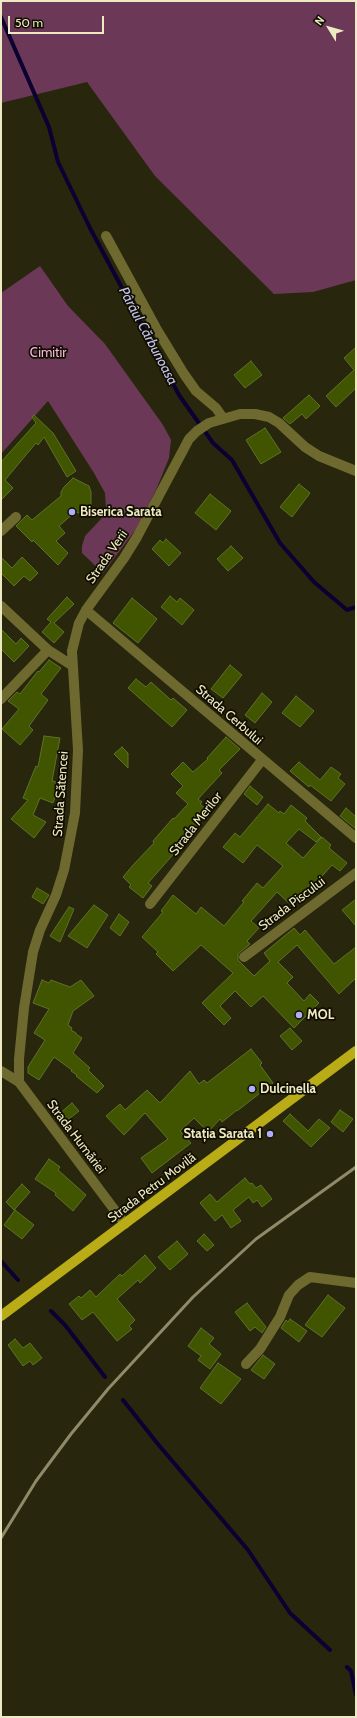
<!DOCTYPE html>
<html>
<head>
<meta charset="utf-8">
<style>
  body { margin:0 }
  #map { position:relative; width:357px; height:1718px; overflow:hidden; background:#28260c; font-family:Cabin,sans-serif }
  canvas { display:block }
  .frame { position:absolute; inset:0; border:2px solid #edeac3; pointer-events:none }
  .north { position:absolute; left:309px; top:8px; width:40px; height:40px; -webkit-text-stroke:3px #110e00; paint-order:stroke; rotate:307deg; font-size:11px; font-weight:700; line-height:16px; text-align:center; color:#edeac3 }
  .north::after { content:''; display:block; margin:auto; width:14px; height:18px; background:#edeac3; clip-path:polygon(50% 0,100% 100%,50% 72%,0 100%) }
  .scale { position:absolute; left:8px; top:16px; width:96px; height:18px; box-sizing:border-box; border:2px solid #edeac3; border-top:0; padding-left:5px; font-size:12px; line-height:14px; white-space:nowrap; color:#edeac3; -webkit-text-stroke:3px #110e00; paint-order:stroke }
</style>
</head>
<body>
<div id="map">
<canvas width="357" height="1718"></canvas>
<div class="frame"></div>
<div class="north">N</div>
<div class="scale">50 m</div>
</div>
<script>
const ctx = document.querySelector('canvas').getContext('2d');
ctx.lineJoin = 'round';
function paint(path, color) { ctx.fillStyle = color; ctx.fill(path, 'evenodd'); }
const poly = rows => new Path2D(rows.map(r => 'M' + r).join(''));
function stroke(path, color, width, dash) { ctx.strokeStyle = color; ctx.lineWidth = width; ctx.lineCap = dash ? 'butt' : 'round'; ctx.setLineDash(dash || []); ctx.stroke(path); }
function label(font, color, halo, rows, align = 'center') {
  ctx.font = font + ' Cabin,sans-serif'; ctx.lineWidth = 3.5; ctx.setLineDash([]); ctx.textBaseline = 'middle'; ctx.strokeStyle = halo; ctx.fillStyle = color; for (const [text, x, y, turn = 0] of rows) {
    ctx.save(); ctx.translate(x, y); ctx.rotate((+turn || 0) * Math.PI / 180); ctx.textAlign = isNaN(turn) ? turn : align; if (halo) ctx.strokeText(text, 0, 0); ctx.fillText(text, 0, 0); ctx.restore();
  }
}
const green = poly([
  [1,1,356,1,356,280,313,292,274,294,155,176,87,82,1,103],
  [40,266,68,306,105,344,163,425,171,440,169,458,156,490,136,529,103,573,82,553,82,546,85,536,101,519,106,508,105,493,94,473,48,401,1,454,1,293]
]);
const stream = poly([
  [1,17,49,127,58,162,90,228,179,395,213,443,232,460,280,543,314,582,347,610,356,607],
  [1,1261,18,1280],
  [51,1311,65,1325,105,1377],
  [123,1400,157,1443,248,1550,290,1613,330,1650],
  [347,1667,351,1671,356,1695]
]);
const building = poly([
  [356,347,356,388,336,407,326,396,354,370,344,358,356,347],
  [251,361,262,375,245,388,234,375,251,361],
  [309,395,320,406,306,419,302,414,290,424,283,418,309,395],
  [34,415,53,433,76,471,67,477,44,437,38,445,36,443,5,480,13,488,1,500,1,462,36,423,32,417,34,415],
  [265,428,281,452,261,464,246,440,265,428],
  [73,478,89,486,91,492,91,505,84,511,82,510,79,513,75,512,59,526,65,533,56,541,68,553,58,565,33,540,32,542,16,526,27,515,32,520,61,496,61,492,64,487,73,478],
  [299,484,310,493,292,517,280,507,299,484],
  [210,494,231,511,216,530,195,513,210,494],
  [166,539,181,553,169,566,152,549,160,540,163,543,166,539],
  [231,546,243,558,228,571,217,559,231,546],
  [1,557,12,568,22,557,38,573,30,581,24,576,14,586,1,573,1,557],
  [170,596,177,602,180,598,194,610,182,625,161,607,170,596],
  [67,597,74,604,54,623,64,632,54,643,42,632,51,622,47,619,67,597],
  [132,598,157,619,138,643,113,623,132,598],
  [1,629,16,644,21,638,29,646,14,662,1,649,1,629],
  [49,660,61,668,41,694,48,700,29,726,33,730,20,745,2,729,19,709,8,701,17,692,20,694,38,671,39,672,49,660],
  [230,665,242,675,223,698,211,689,230,665],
  [136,679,146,687,151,682,171,700,173,698,187,710,172,727,128,688,136,679],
  [262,693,272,702,255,723,245,715,262,693],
  [296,696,314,711,300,727,282,713,296,696],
  [44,736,60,738,52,781,60,783,53,803,40,798,33,815,46,822,34,838,11,819,28,800,23,798,36,766,38,767,44,736],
  [226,737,240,749,219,770,222,773,198,799,202,802,200,804,207,810,196,822,199,825,148,883,152,886,143,898,129,887,131,885,123,877,134,864,154,843,153,841,173,818,174,819,188,804,176,793,183,786,171,774,183,762,193,772,208,759,207,758,226,737],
  [122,747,128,753,128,768,114,754,122,747],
  [299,762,320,780,331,767,341,774,338,778,345,784,331,801,310,785,309,787,290,771,299,762],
  [250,786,263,797,257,805,244,794,250,786],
  [268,804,279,813,280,811,284,814,291,805,307,818,305,821,321,837,316,842,299,829,286,843,303,858,322,837,331,845,329,848,347,863,340,871,332,865,315,884,314,882,311,884,292,906,277,892,251,921,259,928,247,941,250,944,249,945,238,954,238,960,254,976,270,961,264,953,294,928,300,935,305,930,334,964,356,947,356,978,339,994,297,945,278,962,293,977,287,983,304,1001,310,994,319,1003,294,1028,263,996,251,1007,235,991,220,1006,231,1018,224,1025,202,1003,233,973,201,945,173,971,156,954,158,952,142,937,163,912,161,911,173,895,196,914,201,907,224,926,244,902,242,901,257,883,263,888,283,866,257,845,243,863,223,847,235,833,240,837,268,804],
  [346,808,356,817,356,829,340,816,346,808],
  [37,888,49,895,43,904,32,897,37,888],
  [356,899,356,926,342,910,356,899],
  [94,905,108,915,87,948,68,936,94,905],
  [69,907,74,909,60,942,50,936,69,907],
  [119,914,129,922,120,936,110,928,119,914],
  [42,980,49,983,51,980,70,987,81,980,94,996,73,1011,68,1025,72,1028,71,1030,76,1033,76,1034,82,1038,73,1053,90,1068,88,1070,104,1086,97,1093,76,1076,77,1075,71,1071,72,1070,54,1057,39,1080,28,1073,28,1067,45,1040,34,1033,49,1009,33,1003,42,980],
  [290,1028,302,1041,292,1050,280,1036,290,1028],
  [251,1049,262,1063,260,1065,273,1083,237,1111,237,1110,222,1122,220,1119,208,1132,194,1118,180,1131,191,1143,152,1173,141,1158,168,1139,145,1113,124,1135,106,1116,120,1104,125,1110,147,1090,160,1103,190,1071,199,1084,204,1080,207,1083,251,1049],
  [72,1103,79,1111,65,1122,59,1114,72,1103],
  [340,1110,353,1119,343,1132,331,1122,340,1110],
  [290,1114,308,1131,319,1119,330,1128,311,1147,283,1121,290,1114],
  [49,1159,60,1167,58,1170,86,1195,73,1211,55,1195,56,1193,35,1179,49,1159],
  [245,1178,250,1184,252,1183,256,1188,261,1185,272,1199,262,1207,257,1200,253,1203,249,1197,233,1210,241,1221,231,1228,222,1215,215,1221,200,1203,210,1194,217,1202,245,1178],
  [22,1184,30,1192,14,1210,6,1202,22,1184],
  [15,1210,34,1225,22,1239,4,1225,15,1210],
  [204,1234,214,1245,207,1251,197,1241,204,1234],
  [177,1241,188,1254,170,1270,158,1257,177,1241],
  [145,1255,156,1268,140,1283,138,1280,117,1299,135,1320,129,1326,132,1329,117,1341,93,1312,82,1320,69,1304,79,1296,81,1298,90,1290,96,1297,120,1274,122,1276,145,1255],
  [328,1295,345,1308,322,1337,305,1325,328,1295],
  [247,1303,266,1327,262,1333,255,1327,250,1331,235,1312,247,1303],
  [290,1319,307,1331,299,1342,281,1328,286,1320,288,1322,290,1319],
  [201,1328,214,1338,209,1344,221,1354,210,1369,198,1360,201,1356,188,1346,201,1328],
  [15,1339,23,1348,30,1343,42,1358,33,1365,30,1361,23,1366,8,1345,15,1339],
  [263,1355,275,1364,264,1379,251,1370,263,1355],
  [218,1363,241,1379,221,1404,200,1388,218,1363]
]);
const minor = poly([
  [106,236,156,328,184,374,196,391,216,408,223,418],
  [1,531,16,517],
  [1,606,48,650,73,666],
  [86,610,356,838],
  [1,699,48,650],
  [150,904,262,760],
  [244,957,356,873],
  [1,1071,19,1082,125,1224],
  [19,1082,19,1059,24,1008,33,952,40,930,56,895,64,870,75,813,78,750,72,651,79,623,86,610,124,558,137,537,189,439,197,431,209,423,240,414,255,414,269,417,279,423,305,447,319,456,356,471],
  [246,1364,260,1349,280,1317,289,1295,298,1285,310,1277,356,1283]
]);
const primary = poly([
  [1,1316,356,1051]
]);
const rail = poly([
  [1,1538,36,1481,71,1434,108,1389,193,1297,256,1239,356,1167]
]);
const markers = [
  [72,512,4,"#aeaefa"],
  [299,1015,4,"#aeaefa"],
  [252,1089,4,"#aeaefa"],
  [270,1134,4,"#aeaefa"]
];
const parkNames = [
  ["Cimitir",48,353]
];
const poiNames = [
  ["Biserica Sarata",80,512],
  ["MOL",307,1015],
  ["Dulcinella",260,1089],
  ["Stația Sarata 1",262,1134,"right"]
];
const streetNames = [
  ["Strada Verii",107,557,-55],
  ["Strada Cerbului",229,715,41],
  ["Strada Sătencei",61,794,-86],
  ["Strada Merilor",196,824,-52],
  ["Strada Piscului",292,904,-37],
  ["Strada Humăriei",76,1137,53],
  ["Strada Petru Movilă",152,1188,-37]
];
const waterNames = [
  ["Pârâul Cărbunoasa",148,336,62]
];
paint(green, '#6b3957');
stroke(stream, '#0c0032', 4);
paint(building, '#415501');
stroke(building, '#5d7229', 1);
stroke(minor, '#6e692e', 10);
stroke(primary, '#b9ac16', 10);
stroke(rail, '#8d8b6a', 3);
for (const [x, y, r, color] of markers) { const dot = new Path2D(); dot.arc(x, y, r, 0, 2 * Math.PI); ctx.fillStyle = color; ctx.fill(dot); stroke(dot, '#110e00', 1.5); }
label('13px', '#fab9df', '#110e00', parkNames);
label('bold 13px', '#edeac3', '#110e00', poiNames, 'left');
label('13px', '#edeac3', '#110e00', streetNames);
label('italic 14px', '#c3c4ee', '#110e00', waterNames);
</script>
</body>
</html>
